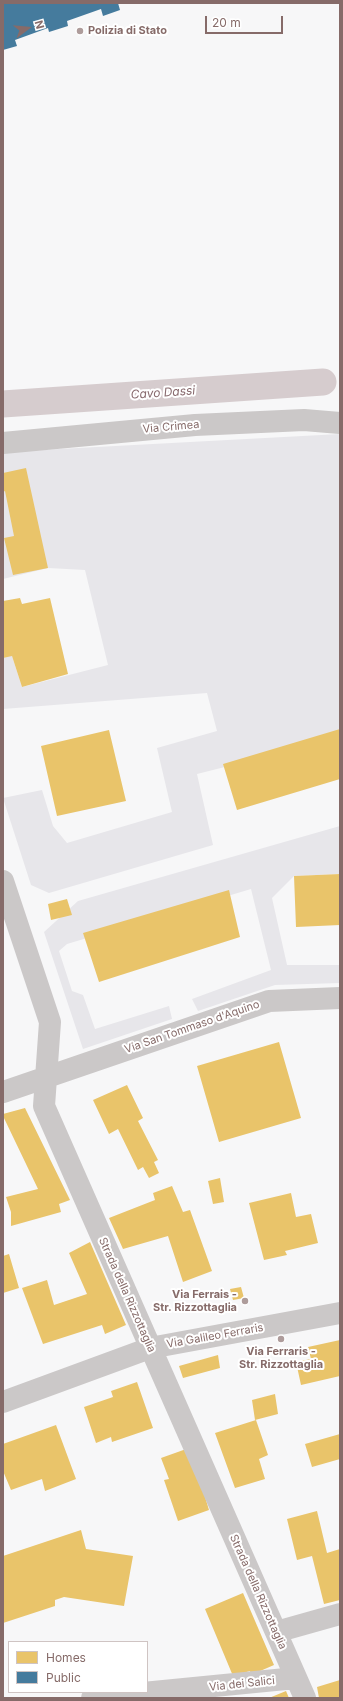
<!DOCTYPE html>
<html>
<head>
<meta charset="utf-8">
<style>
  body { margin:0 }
  #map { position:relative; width:343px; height:1701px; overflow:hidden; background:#f7f7f8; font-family:Inter,sans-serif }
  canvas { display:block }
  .frame { position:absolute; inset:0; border:4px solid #866b69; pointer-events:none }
  .legend { position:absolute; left:8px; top:1641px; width:140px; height:52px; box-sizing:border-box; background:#fff; border:1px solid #cfc4c3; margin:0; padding:5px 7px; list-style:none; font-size:12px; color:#866b69 }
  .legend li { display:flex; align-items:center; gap:8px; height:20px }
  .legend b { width:20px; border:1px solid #cfc4c3 }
  .north { position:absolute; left:8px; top:8px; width:40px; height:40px; -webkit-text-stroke:3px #fff; paint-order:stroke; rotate:74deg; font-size:11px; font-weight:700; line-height:16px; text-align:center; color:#866b69 }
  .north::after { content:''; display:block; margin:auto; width:14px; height:18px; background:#866b69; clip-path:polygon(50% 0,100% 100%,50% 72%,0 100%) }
  .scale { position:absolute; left:205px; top:16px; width:78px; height:18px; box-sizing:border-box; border:2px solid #866b69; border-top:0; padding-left:5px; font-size:12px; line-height:14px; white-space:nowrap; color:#866b69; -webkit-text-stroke:3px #fff; paint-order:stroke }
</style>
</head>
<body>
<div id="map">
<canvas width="343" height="1701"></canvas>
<div class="frame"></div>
<ul class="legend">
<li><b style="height:11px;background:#e9c46a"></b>Homes</li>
<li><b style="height:11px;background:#457b9d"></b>Public</li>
</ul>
<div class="north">N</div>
<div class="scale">20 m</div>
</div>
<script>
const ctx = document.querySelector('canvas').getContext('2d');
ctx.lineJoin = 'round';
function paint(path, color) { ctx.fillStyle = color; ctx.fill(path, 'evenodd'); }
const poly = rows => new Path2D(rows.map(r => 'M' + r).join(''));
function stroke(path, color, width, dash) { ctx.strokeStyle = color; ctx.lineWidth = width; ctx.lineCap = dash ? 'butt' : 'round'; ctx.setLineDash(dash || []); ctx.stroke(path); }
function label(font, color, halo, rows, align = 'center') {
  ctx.font = font + ' Inter,sans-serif'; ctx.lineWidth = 4; ctx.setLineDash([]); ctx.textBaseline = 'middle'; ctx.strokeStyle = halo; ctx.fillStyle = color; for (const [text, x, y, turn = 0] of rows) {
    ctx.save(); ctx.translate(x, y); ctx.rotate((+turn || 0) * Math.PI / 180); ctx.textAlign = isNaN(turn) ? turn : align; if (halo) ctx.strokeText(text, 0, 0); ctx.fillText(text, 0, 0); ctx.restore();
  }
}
const green = poly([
  [340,434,340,738,197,774,213,845,49,893,31,885,3,798,42,790,53,826,67,843,172,812,157,748,217,731,207,693,3,709,3,648,12,656,22,687,108,665,85,570,48,568,3,579,3,452],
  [340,826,340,874,294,876,272,898,287,965,340,965,340,983,275,985,198,1011,192,999,271,970,251,889,67,944,59,951,72,991,83,995,95,1029,169,1006,172,1019,83,1049,44,932,78,901]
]);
const homes = poly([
  [26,468,48,568,13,575,4,538,14,536,5,491,3,492,3,473],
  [20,598,22,604,50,598,68,674,22,687,12,656,3,658,3,601],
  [340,729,340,779,237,810,223,764],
  [109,730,126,801,57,816,41,746],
  [340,874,340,925,296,927,294,876],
  [229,890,240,937,99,982,83,933],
  [67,899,72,915,51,920,48,904],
  [279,1042,301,1118,219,1142,197,1066],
  [127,1085,143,1118,138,1121,158,1160,154,1162,159,1173,149,1178,143,1167,138,1170,118,1129,109,1134,93,1100],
  [25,1108,70,1200,59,1204,61,1212,11,1226,11,1212,6,1197,38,1189,3,1116,3,1114],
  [220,1178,224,1202,213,1204,208,1181],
  [172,1186,183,1212,190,1210,212,1271,183,1282,168,1236,123,1249,109,1218,155,1200,153,1193],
  [291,1193,296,1217,311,1214,318,1243,285,1251,287,1255,264,1260,249,1203],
  [90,1242,126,1325,105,1334,102,1325,43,1344,22,1288,47,1280,54,1305,87,1294,69,1253],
  [9,1254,19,1288,3,1293,3,1256],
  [241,1287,244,1298,233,1300,230,1289],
  [340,1340,340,1376,301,1385,296,1362,311,1359,308,1347],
  [218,1355,220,1368,183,1378,179,1366],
  [137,1382,153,1428,112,1442,111,1437,96,1443,84,1407,113,1397,111,1391],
  [275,1394,278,1414,255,1420,252,1400],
  [256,1420,268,1455,259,1459,265,1479,235,1488,215,1433],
  [56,1425,76,1479,45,1491,42,1479,11,1490,3,1471,3,1444],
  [340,1434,340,1459,312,1467,305,1444],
  [189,1448,197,1470,209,1510,178,1521,164,1480,169,1479,161,1458],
  [317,1511,327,1553,340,1549,340,1600,324,1604,312,1556,297,1560,287,1519],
  [81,1530,86,1549,133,1556,124,1606,64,1597,55,1600,55,1606,3,1623,3,1556],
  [243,1593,274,1665,251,1675,250,1671,233,1676,205,1609],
  [340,1680,340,1698,319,1698,317,1687],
  [286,1691,289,1698,269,1698]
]);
const public = poly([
  [3,3,118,3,120,10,103,16,101,9,67,21,68,26,49,32,48,28,15,40,17,46,3,50]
]);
const canal = poly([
  [3,404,323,382]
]);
const minor = poly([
  [3,443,195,425,304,420,340,423],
  [3,881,50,1022,44,1106,305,1698],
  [3,1092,269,1001,340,998],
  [3,1402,150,1348,340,1313],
  [276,1632,340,1614],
  [92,1698,296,1678]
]);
const markers = [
  [80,31,4,"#ae9c9b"],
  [245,1301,4,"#ae9c9b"],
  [281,1339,4,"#ae9c9b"]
];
const poiNames = [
  ["Polizia di Stato",88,31],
  ["Via Ferrais -",237,1295,"right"],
  ["Str. Rizzottaglia",237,1308,"right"],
  ["Via Ferraris -",281,1352,"center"],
  ["Str. Rizzottaglia",281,1365,"center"]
];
const streetNames = [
  ["Via Crimea",171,427,-5],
  ["Via San Tommaso d'Aquino",192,1027,-19],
  ["Strada della Rizzottaglia",127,1295,66],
  ["Via Galileo Ferraris",215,1336,-10],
  ["Strada della Rizzottaglia",258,1592,66],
  ["Via dei Salici",242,1684,-6]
];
const waterNames = [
  ["Cavo Dassi",163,393,-4]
];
paint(green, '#e7e6ea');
paint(homes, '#e9c46a');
paint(public, '#457b9d');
stroke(canal, '#d6ccce', 27);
stroke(minor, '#cbc8c8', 22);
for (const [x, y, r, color] of markers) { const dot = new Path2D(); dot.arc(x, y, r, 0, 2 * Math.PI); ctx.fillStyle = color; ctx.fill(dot); stroke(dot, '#fff', 1.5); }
label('bold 11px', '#866b69', '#fff', poiNames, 'left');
label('11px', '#866b69', '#fff', streetNames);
label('italic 12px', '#886a6e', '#fff', waterNames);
</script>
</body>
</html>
